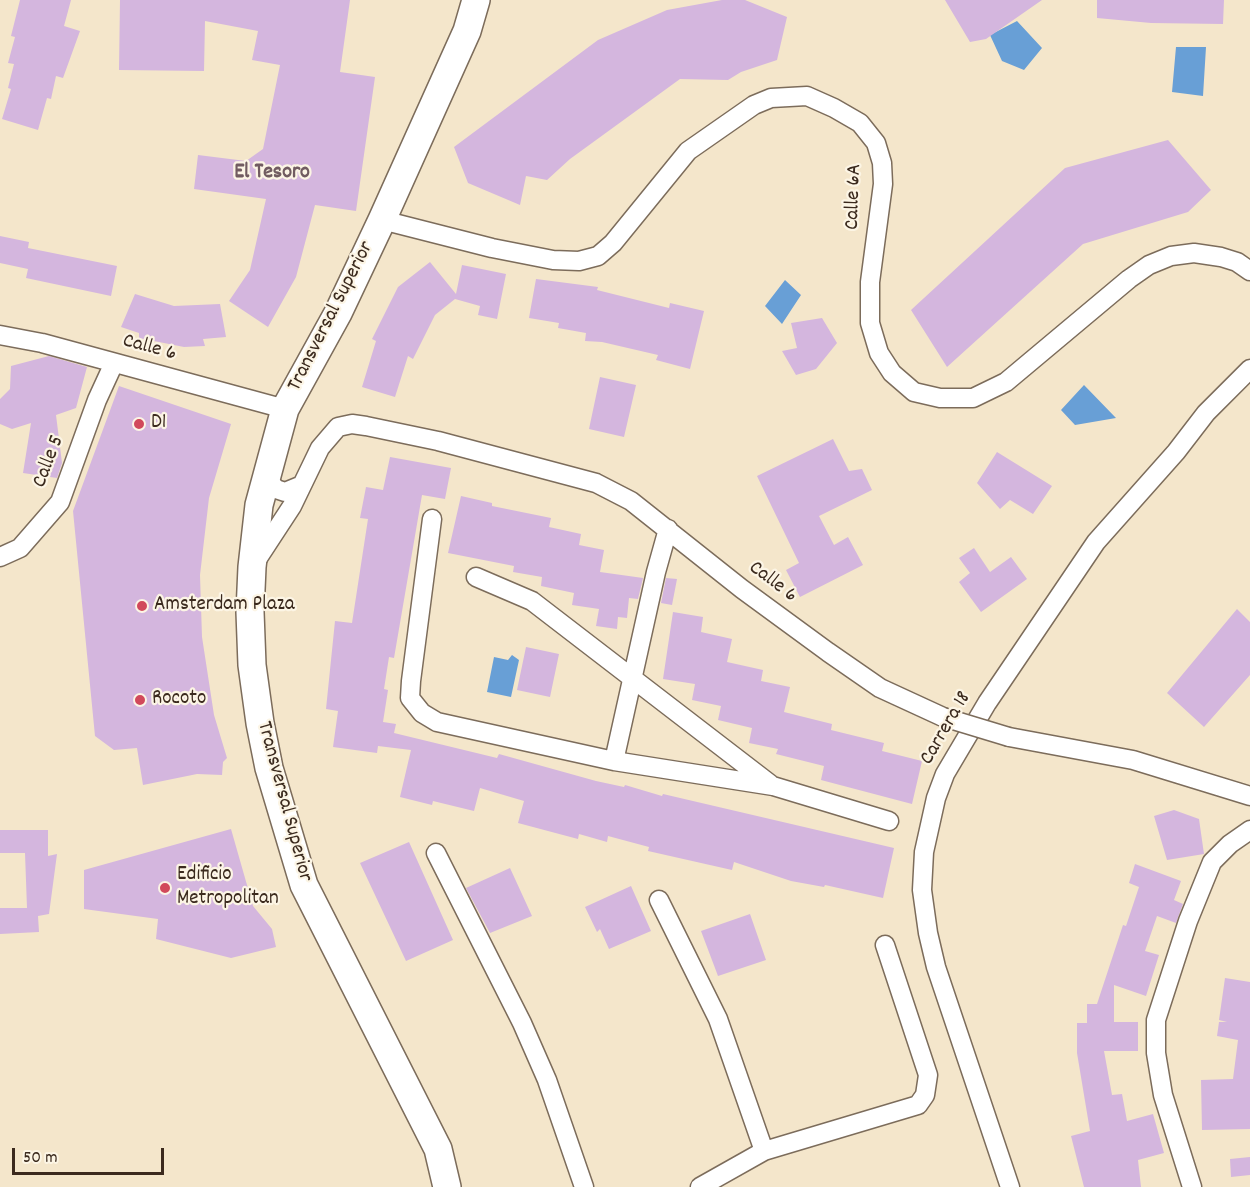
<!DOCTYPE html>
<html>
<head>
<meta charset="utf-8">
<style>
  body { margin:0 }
  #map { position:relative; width:1250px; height:1187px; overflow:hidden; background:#f4e6cb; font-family:Dekko,sans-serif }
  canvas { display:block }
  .scale { position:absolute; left:12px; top:1148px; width:152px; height:27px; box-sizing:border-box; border:3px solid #3b2a1e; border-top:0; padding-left:8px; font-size:18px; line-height:21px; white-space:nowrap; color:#3b2a1e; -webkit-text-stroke:4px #fcf5e5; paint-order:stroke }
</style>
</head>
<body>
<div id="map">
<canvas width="1250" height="1187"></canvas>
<div class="scale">50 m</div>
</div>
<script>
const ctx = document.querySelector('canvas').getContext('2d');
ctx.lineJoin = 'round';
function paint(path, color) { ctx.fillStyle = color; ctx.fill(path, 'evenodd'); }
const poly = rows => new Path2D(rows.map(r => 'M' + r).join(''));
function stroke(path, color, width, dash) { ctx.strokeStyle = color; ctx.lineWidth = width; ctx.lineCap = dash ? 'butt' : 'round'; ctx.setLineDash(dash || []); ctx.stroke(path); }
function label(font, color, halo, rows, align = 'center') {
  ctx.font = font + ' Dekko,sans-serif'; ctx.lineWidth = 4.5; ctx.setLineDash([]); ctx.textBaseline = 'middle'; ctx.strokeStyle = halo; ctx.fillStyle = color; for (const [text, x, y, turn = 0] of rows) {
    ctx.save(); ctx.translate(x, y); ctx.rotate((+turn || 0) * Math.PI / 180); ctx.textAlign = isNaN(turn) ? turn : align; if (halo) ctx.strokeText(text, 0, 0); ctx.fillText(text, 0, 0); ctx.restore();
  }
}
const water = poly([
  [1017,21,1042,48,1024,70,1002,61,990,35],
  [1176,47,1206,47,1203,96,1172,92],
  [785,280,801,295,782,324,765,306],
  [1084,385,1116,418,1075,425,1061,410],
  [512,655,519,660,511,697,487,692,494,657,508,660]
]);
const building = poly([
  [20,0,71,0,64,26,80,31,63,78,56,76,51,99,47,98,38,130,2,119,11,89,8,88,14,64,8,63,15,37,11,36],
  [120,0,350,0,340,72,375,77,356,211,315,205,296,277,268,327,229,301,250,270,266,199,194,189,198,155,246,161,263,149,280,65,252,60,258,31,205,21,204,71,119,70],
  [722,0,745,0,787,17,777,60,741,72,728,80,680,79,570,159,547,180,526,176,520,205,468,183,454,147,598,40,667,10],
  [945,0,1042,0,986,39,970,42],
  [1097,0,1224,0,1223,24,1151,23,1097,18],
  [1168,140,1211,190,1188,212,1083,244,947,367,911,310,1065,168],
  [0,236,29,242,28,248,117,266,111,296,26,278,28,269,0,263],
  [430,262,456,294,462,265,506,274,497,319,478,315,480,306,455,299,435,315,413,359,408,356,395,397,362,387,376,341,372,339,398,287],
  [536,279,598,287,597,290,669,308,670,303,704,311,690,369,656,360,658,355,602,342,585,341,586,333,558,328,559,323,529,318],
  [135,294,174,306,220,304,226,337,203,339,205,346,184,347,139,338,139,333,121,327],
  [822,318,837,343,816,369,796,375,782,351,797,348,791,323],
  [49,356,87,367,76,408,56,415,62,463,57,478,23,473,31,423,12,429,0,424,0,399,10,389,11,366],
  [600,377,636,385,624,437,589,429],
  [119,386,231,424,209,498,200,575,202,637,214,715,227,758,223,762,222,775,197,774,143,785,137,748,114,750,95,736,73,511],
  [833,439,849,471,862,469,872,490,819,516,834,545,848,537,863,565,800,597,786,570,799,563,757,476],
  [997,452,1052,486,1033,514,1010,500,1000,509,977,483],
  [390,457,451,468,445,499,422,495,394,658,389,657,384,689,388,690,383,722,396,724,394,733,497,758,499,754,596,781,624,787,625,785,662,796,663,794,894,848,883,898,825,885,824,887,791,881,734,862,732,870,648,851,649,847,608,836,607,842,579,834,578,839,518,823,524,801,480,788,474,811,433,801,432,805,400,797,411,750,378,746,377,753,333,747,338,711,326,709,335,621,352,623,368,519,360,518,366,487,383,490],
  [461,496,492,503,492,506,551,518,549,527,581,534,579,545,604,550,600,572,643,578,638,599,629,598,627,618,618,617,617,629,596,626,599,609,572,605,574,593,541,586,542,577,513,572,514,566,448,553],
  [974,548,990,572,1011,557,1027,579,981,612,959,582,970,573,959,558],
  [666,578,677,579,672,605,661,603],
  [1237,609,1250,622,1250,675,1204,727,1167,693],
  [673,612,703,617,701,632,732,639,727,662,763,670,761,681,790,687,784,712,832,724,831,730,884,743,882,751,922,761,912,804,821,780,824,766,776,754,778,749,749,743,752,728,718,720,721,706,692,700,695,684,663,679],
  [526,647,559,654,550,697,517,690],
  [1174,810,1199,819,1204,854,1167,860,1154,816],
  [231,829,253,906,272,929,276,947,231,958,156,939,158,919,84,909,84,870],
  [0,830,48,830,48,856,57,854,49,914,38,916,39,932,0,934,0,908,27,908,25,853,0,853],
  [409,842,453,940,406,961,360,863],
  [1135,864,1181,881,1174,900,1183,904,1176,923,1157,916,1145,951,1159,955,1146,996,1114,985,1114,1022,1138,1022,1138,1051,1104,1051,1112,1095,1122,1094,1127,1121,1153,1114,1164,1153,1138,1160,1141,1187,1084,1187,1071,1136,1090,1131,1077,1053,1077,1023,1087,1023,1087,1004,1097,1004,1123,925,1126,926,1139,887,1129,883],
  [510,868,532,916,490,933,466,888],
  [631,886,651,931,609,949,600,929,597,932,585,907],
  [750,914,766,960,718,976,701,931],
  [1225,978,1250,982,1250,1129,1202,1130,1201,1080,1233,1079,1238,1040,1217,1036,1219,1022,1227,1022,1219,1020],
  [1250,1157,1250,1175,1231,1177,1230,1159]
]);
const street = poly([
  [382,220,492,248,553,260,579,261,598,256,613,243,688,151,754,105,771,98,807,96,834,108,860,123,876,143,882,163,883,184,870,282,870,323,879,353,892,373,914,392,940,398,973,398,1006,382,1129,279,1149,265,1171,256,1194,253,1221,257,1237,262,1250,271],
  [0,335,42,343,285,409],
  [266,478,276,489,285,492,302,485],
  [432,519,411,681,410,698,422,713,437,722,614,761,773,786,889,821],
  [0,557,20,548,60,502,97,400,114,363],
  [256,561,292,506,320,448,338,427,352,424,366,426,438,441,596,483,631,501,742,589,828,652,880,688,943,717],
  [476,577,532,601,770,784],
  [1009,737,1133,760,1250,796],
  [614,761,656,572,668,529],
  [436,853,522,1023,547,1080,584,1187],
  [659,900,718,1019,764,1151],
  [700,1187,764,1151,918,1105,925,1095,928,1075,885,945],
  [1010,1187,936,967,928,933,922,890,924,852,936,798,945,774,987,703,1096,542,1176,452,1206,413,1250,369],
  [1192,1187,1163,1095,1156,1053,1156,1020,1188,921,1212,862,1230,844,1250,830]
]);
const secondary = poly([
  [447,1187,438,1149,304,885,269,768,260,723,252,665,250,612,252,567,259,505,285,409,338,313,382,220,467,31,476,0]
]);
const streetBridge = poly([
  [943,717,1009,737]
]);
const markers = [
  [139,424,6,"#d1495b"],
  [142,606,6,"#d1495b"],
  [140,700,6,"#d1495b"],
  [165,888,6,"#d1495b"]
];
const streetNames = [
  ["Calle 6A",855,197,-88],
  ["Transversal Superior",332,317,-63],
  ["Calle 6",149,349,15],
  ["Calle 5",50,462,-69],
  ["Calle 6",772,583,37],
  ["Carrera 18",947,729,-60],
  ["Transversal Superior",283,802,75]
];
const poiNames = [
  ["D1",151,424],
  ["Amsterdam Plaza",154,606],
  ["Rocoto",152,700],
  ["Edificio",177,876],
  ["Metropolitan",177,900]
];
const neighbourhoodNames = [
  ["El Tesoro",272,174]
];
paint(water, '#689fd6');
paint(building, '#d4b6de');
stroke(street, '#7c6c5b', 21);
stroke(secondary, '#7c6c5b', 30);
stroke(street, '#fff', 18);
stroke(secondary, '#fff', 27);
stroke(streetBridge, '#7c6c5b', 21, []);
stroke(streetBridge, '#fff', 18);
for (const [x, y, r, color] of markers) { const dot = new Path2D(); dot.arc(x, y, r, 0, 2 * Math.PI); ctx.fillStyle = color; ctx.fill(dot); stroke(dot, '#fcf5e5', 2); }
label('21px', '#3b2a1e', '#fcf5e5', streetNames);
label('21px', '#3b2a1e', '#fcf5e5', poiNames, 'left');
label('bold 22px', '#715b61', '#fcf5e5', neighbourhoodNames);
</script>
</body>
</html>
